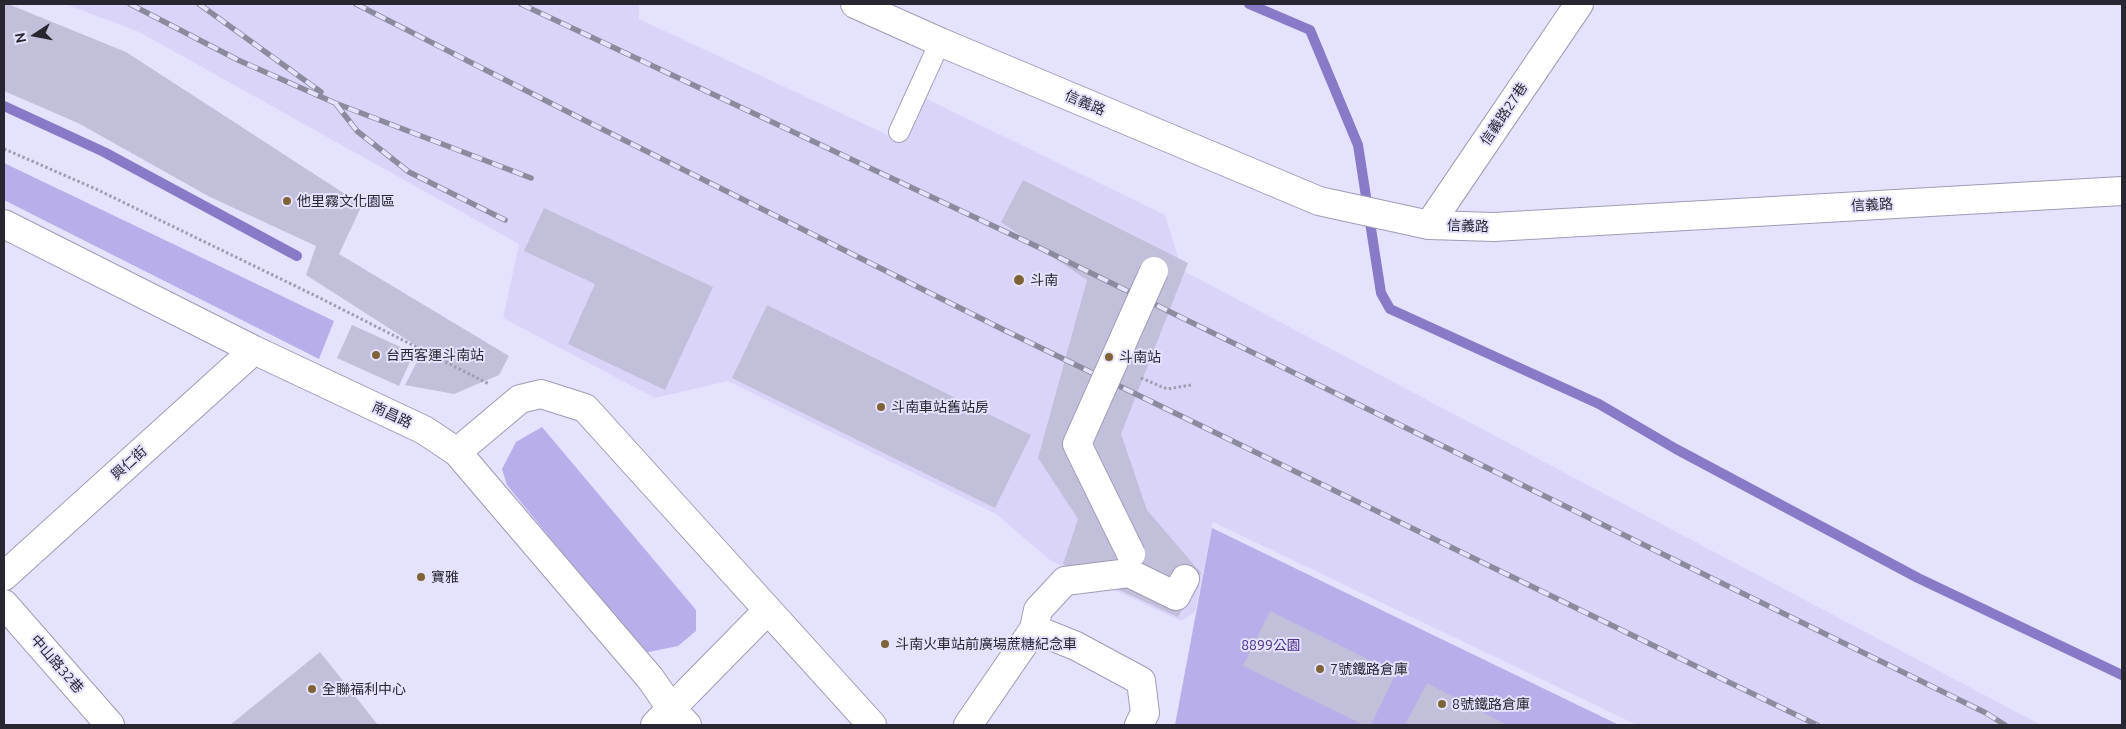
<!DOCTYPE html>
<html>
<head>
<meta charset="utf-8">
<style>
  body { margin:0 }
  #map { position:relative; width:2126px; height:729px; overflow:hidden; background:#e5e2fe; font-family:Ubuntu,sans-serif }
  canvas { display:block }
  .frame { position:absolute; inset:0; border:5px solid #282731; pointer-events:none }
  .north { position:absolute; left:10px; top:10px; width:50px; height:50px; -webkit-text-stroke:4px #e5e2fe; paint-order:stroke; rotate:259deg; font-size:14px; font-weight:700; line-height:20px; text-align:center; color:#282731 }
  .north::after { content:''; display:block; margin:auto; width:18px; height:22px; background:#282731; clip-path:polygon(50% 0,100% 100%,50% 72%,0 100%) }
</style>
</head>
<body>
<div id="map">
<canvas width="2126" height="729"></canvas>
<div class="frame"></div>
<div class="north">N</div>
</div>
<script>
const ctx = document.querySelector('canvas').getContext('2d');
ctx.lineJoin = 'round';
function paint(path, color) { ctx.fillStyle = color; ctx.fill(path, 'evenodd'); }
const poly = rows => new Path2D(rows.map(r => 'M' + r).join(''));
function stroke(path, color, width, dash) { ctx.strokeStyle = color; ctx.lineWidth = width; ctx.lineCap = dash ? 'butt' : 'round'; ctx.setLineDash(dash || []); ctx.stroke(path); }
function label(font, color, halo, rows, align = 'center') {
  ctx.font = font + ' Ubuntu,"Noto Sans TC",sans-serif'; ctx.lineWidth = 4; ctx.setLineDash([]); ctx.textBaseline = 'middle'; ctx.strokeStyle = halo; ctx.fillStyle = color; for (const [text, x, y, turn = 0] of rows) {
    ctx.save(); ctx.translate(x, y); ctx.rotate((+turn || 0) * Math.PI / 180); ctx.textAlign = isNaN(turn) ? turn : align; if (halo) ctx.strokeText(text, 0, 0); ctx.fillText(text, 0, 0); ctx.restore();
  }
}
const built = poly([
  [65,4,639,4,639,19,903,142,925,98,1165,215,1182,270,2041,725,1637,725,1213,522,1195,612,1181,621,1051,561,996,514,728,381,655,398,503,318,519,244,139,32]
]);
const green = poly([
  [4,163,334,321,319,359,4,200],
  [542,427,696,610,696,631,678,646,644,653,507,485,502,469,516,442],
  [1212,528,1619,725,1175,725]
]);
const stream = poly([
  [1249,4,1310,30,1358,145,1381,293,1390,309,1599,404,1676,449,1918,578,2122,675],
  [4,106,104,152,297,256]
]);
const building = poly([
  [4,4,8,4,126,52,362,205,339,254,509,356,499,375,454,394,405,385,423,350,306,275,316,246,210,197,78,123,4,91],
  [1023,180,1188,263,1121,434,1147,510,1201,573,1178,617,1063,564,1078,519,1038,458,1087,280,1001,222],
  [544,208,713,287,665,390,568,344,595,284,524,251],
  [767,305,1031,435,995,508,732,378],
  [352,325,414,353,399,386,337,358],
  [1270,611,1396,673,1371,725,1364,725,1243,666],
  [320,652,378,725,230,725],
  [1427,683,1507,725,1405,725]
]);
const path = poly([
  [4,149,98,190,320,298,489,384],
  [1141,378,1167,389,1191,385]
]);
const service = poly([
  [899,132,940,42]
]);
const pedestrian = poly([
  [1034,629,1038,610,1065,581,1129,573,1176,596,1185,579]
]);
const minor = poly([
  [4,224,254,350,424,430,457,452,650,678,671,708,687,725],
  [1429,225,1579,4],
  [457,452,520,399,541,394,585,408,872,725],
  [4,576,254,350],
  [4,604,110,725],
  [655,725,768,610],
  [968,725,1034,629,1076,646,1141,681,1145,713,1139,725]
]);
const tertiary = poly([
  [855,4,940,42,1319,201,1429,225,1494,227,2122,191]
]);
const rail = poly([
  [130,4,238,60,335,103,531,178],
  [199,4,321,92],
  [356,4,576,116,1004,330,1817,725],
  [521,4,1038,247,1986,713,2005,725],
  [336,104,357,131,409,172,505,220]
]);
const pedestrianBridge = poly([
  [1131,554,1077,444,1154,271]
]);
const markers = [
  [287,201,5,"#7d6335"],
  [1019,280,6,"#7d6335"],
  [376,355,5,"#7d6335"],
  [1109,357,5,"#7d6335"],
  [881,407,5,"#7d6335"],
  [421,577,5,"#7d6335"],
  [885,644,5,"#7d6335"],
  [1320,669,5,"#7d6335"],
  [312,689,5,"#7d6335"],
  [1442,704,5,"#7d6335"]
];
const streetNames = [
  ["信義路",1085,103,23],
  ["信義路27巷",1504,114,-56],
  ["信義路",1872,205,-3],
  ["信義路",1468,226,2],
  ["南昌路",392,415,25],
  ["興仁街",129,463,-42],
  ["中山路32巷",57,664,49]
];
const poiNames = [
  ["他里霧文化園區",297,201],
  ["斗南",1030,280],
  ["台西客運斗南站",386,355],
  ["斗南站",1119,357],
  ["斗南車站舊站房",891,407],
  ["寶雅",431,577],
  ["斗南火車站前廣場蔗糖紀念車",895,644],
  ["7號鐵路倉庫",1330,669],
  ["全聯福利中心",322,689],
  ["8號鐵路倉庫",1452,704]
];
const parkNames = [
  ["8899公園",1271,645]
];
paint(built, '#dad5f8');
paint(green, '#b8afea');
stroke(stream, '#887ac6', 10);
paint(building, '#c2bfda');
stroke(service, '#9f9bb5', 22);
stroke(pedestrian, '#9f9bb5', 30);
stroke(minor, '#9f9bb5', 30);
stroke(tertiary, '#9f9bb5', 30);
stroke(path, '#9f9db2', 3, [2.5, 2.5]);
stroke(service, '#fff', 20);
stroke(pedestrian, '#fff', 28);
stroke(minor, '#fff', 28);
stroke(tertiary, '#fff', 28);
stroke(rail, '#8c8a9e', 5.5);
stroke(rail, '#e5e2fe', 4, [11]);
stroke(pedestrianBridge, '#9f9bb5', 30, []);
stroke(pedestrianBridge, '#fff', 28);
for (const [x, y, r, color] of markers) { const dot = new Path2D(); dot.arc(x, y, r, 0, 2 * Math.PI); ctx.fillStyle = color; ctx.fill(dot); stroke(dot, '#e5e2fe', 2); }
label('14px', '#282731', '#e5e2fe', streetNames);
label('14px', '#282731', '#e5e2fe', poiNames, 'left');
label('14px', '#492e8a', '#e5e2fe', parkNames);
</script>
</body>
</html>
